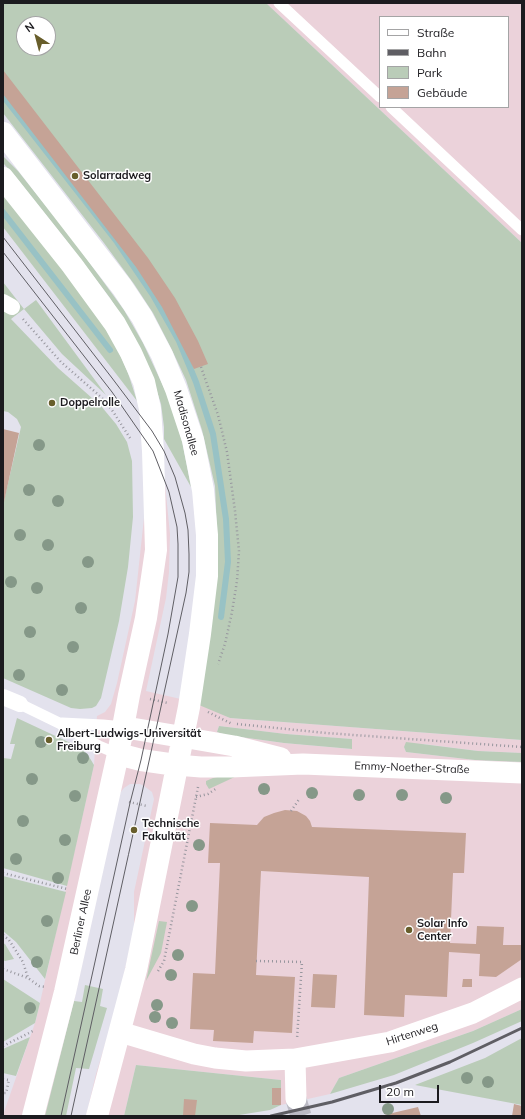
<!DOCTYPE html>
<html>
<head>
<meta charset="utf-8">
<style>
  body { margin:0 }
  #map { position:relative; width:525px; height:1119px; overflow:hidden; background:#e3e2ed; font-family:Mulish,sans-serif }
  canvas { display:block }
  .frame { position:absolute; inset:0; border:4px solid #1c1b1f; pointer-events:none }
  .legend { position:absolute; left:379px; top:16px; width:130px; height:92px; box-sizing:border-box; background:#fff; border:1px solid #a4a4a5; margin:0; padding:5px 7px; list-style:none; font-size:12px; color:#1c1b1f }
  .legend li { display:flex; align-items:center; gap:8px; height:20px }
  .legend b { width:20px; border:1px solid #a4a4a5 }
  .north { position:absolute; left:16px; top:16px; width:40px; height:40px; box-sizing:border-box; background:#fff; border:1px solid #a4a4a5; border-radius:50%; rotate:324deg; font-size:11px; font-weight:700; line-height:16px; text-align:center; color:#1c1b1f }
  .north::after { content:''; display:block; margin:auto; width:14px; height:18px; background:#685e2b; clip-path:polygon(50% 0,100% 100%,50% 72%,0 100%) }
  .scale { position:absolute; left:379px; top:1085px; width:60px; height:18px; box-sizing:border-box; border:2px solid #1c1b1f; border-top:0; padding-left:5px; font-size:12px; line-height:14px; white-space:nowrap; color:#1c1b1f; -webkit-text-stroke:3px #fff; paint-order:stroke }
</style>
</head>
<body>
<div id="map">
<canvas width="525" height="1119"></canvas>
<div class="frame"></div>
<ul class="legend">
<li><b style="height:5px;background:#fff"></b>Straße</li>
<li><b style="height:5px;background:#5f5e64"></b>Bahn</li>
<li><b style="height:11px;background:#baccb8"></b>Park</li>
<li><b style="height:11px;background:#c5a396"></b>Gebäude</li>
</ul>
<div class="north">N</div>
<div class="scale">20 m</div>
</div>
<script>
const ctx = document.querySelector('canvas').getContext('2d');
ctx.lineJoin = 'round';
function paint(path, color) { ctx.fillStyle = color; ctx.fill(path, 'evenodd'); }
const poly = rows => new Path2D(rows.map(r => 'M' + r).join(''));
function stroke(path, color, width, dash) { ctx.strokeStyle = color; ctx.lineWidth = width; ctx.lineCap = dash ? 'butt' : 'round'; ctx.setLineDash(dash || []); ctx.stroke(path); }
function label(font, color, halo, rows, align = 'center') {
  ctx.font = font + ' Mulish,sans-serif'; ctx.lineWidth = 3; ctx.setLineDash([]); ctx.textBaseline = 'middle'; ctx.strokeStyle = halo; ctx.fillStyle = color; for (const [text, x, y, turn = 0] of rows) {
    ctx.save(); ctx.translate(x, y); ctx.rotate((+turn || 0) * Math.PI / 180); ctx.textAlign = isNaN(turn) ? turn : align; if (halo) ctx.strokeText(text, 0, 0); ctx.fillText(text, 0, 0); ctx.restore();
  }
}
const commercial = poly([
  [266,3,522,3,522,243],
  [380,17,508,17,508,107,380,107],
  [145,475,165,484,170,534,169,572,166,598,146,691,198,703,230,718,522,740,522,753,478,751,424,744,404,747,406,752,475,760,522,762,522,1009,473,1031,339,1078,330,1094,281,1105,281,1080,136,1065,124,1116,86,1116,96,1074,117,1005,134,929,134,892,154,799,152,792,144,786,140,784,130,784,124,788,120,793,74,1001,45,1116,3,1115,36,1020,94,765,97,716,105,712,111,704,117,683,135,601,144,518],
  [219,726,286,734,352,739,351,749,284,743,226,735,217,732]
]);
const green = poly([
  [3,3,266,3,522,243,522,740,230,718,199,705,217,531,215,486,202,430,186,380,171,348,153,313,134,284,104,243,3,113],
  [24,24,48,24,48,48,24,48],
  [3,156,18,171,70,236,124,310,143,343,172,405,182,441,191,487,164,439,164,427,161,404,153,379,135,338,110,298,66,240,15,176,3,163],
  [3,193,88,302,104,326,118,350,128,373,137,401,3,227],
  [3,282,24,309,36,300,106,395,62,354,24,309,11,319,58,368,101,406,116,424,127,442,132,461,133,517,128,567,119,621,101,698,96,706,92,708,80,709,71,708,3,678,3,505,21,427,17,419,8,412,3,411],
  [17,718,79,747,88,755,94,765,67,886,3,868,3,758,11,759,15,744,10,744],
  [219,726,286,734,352,739,352,749,284,743,226,735,217,732],
  [406,742,478,751,522,753,522,762,475,760,406,752,404,747],
  [239,775,209,789,206,784,206,781,213,778,222,776],
  [3,876,66,892,45,979,16,942,3,931],
  [159,921,167,922,161,953,146,981],
  [3,943,5,944,14,959,5,961,3,960],
  [3,979,40,1003,35,1023,3,1042],
  [85,985,103,989,100,1006,107,1008,89,1069,76,1068,66,1116,45,1116,74,1001,82,1002],
  [522,1009,522,1021,473,1043,394,1075,330,1094,339,1078,473,1031],
  [30,1037,16,1076,3,1073,3,1049],
  [522,1038,522,1105,415,1085,485,1058],
  [136,1065,281,1080,281,1088,272,1089,272,1104,281,1105,270,1110,233,1116,124,1116]
]);
const stream = poly([
  [3,96,117,242,153,295,179,341,196,382,213,434,226,519,228,562,221,617],
  [3,212,110,350]
]);
const building = poly([
  [3,70,148,258,175,298,198,341,208,364,194,369,162,307,136,267,3,94],
  [3,429,19,433,4,502,3,502],
  [285,810,297,811,306,816,310,821,312,827,466,833,464,873,453,873,450,943,476,944,477,926,504,927,503,945,522,945,522,959,496,977,479,976,480,954,449,952,447,997,405,995,404,1017,364,1015,369,877,261,871,256,975,295,977,292,1033,254,1031,253,1043,213,1041,214,1030,190,1029,193,973,215,974,220,863,208,863,210,823,257,825,264,817,274,813],
  [313,974,337,975,335,1008,311,1007],
  [463,979,472,979,472,987,462,987],
  [272,1088,281,1088,281,1105,272,1105],
  [184,1099,197,1100,195,1116,183,1116],
  [514,1104,522,1106,522,1116,512,1116],
  [418,1107,421,1116,384,1116,384,1115]
]);
const minorTunnel = poly([
  [296,1099,301,1116]
]);
const path = poly([
  [23,319,61,362,101,397,112,410,130,438],
  [201,367,218,415,227,452,235,511,239,551,237,581,232,612,225,644,218,664],
  [150,699,168,703],
  [208,712,232,724],
  [237,724,326,733,522,747],
  [196,797,208,794,217,788],
  [129,802,147,806],
  [291,811,300,798],
  [3,873,67,889],
  [3,935,9,940,23,962,28,978],
  [256,961,302,962,297,1039],
  [3,969,28,978,39,986,46,987],
  [158,971,164,961,198,787],
  [3,1046,33,1031],
  [3,1079,9,1080,6,1093,3,1093]
]);
const service = poly([
  [279,3,380,97],
  [391,107,522,230],
  [20,704,59,723,99,746,118,754],
  [62,723,103,725,123,727]
]);
const pedestrian = poly([
  [3,302,12,307],
  [3,697,20,704]
]);
const minor = poly([
  [182,737,234,746,281,758],
  [176,765,201,767,231,767,303,764,522,773],
  [120,1032,194,1054,215,1058,246,1061,295,1059,390,1042,473,1013,522,988],
  [295,1059,296,1099]
]);
const secondary = poly([
  [3,133,122,287,142,317,162,355,176,389,193,440,203,490,207,535,207,576,200,634,189,707,136,970,97,1116],
  [3,178,72,265,115,324,131,353,144,382,150,409,153,451,156,550,146,618,129,695,118,754,65,992,33,1116],
  [123,727,182,737],
  [118,754,141,760,176,765]
]);
const tram = poly([
  [3,237,112,378,152,431,164,451,175,477,185,513,188,530,189,554,189,572,186,593,71,1116],
  [3,252,112,392,153,451,169,492,177,527,178,544,178,577,168,634,141,760,130,803,61,1116]
]);
const rail = poly([
  [271,1116,332,1102,396,1083,450,1062,522,1028]
]);
const trees = [
  [39,445],
  [29,490],
  [58,501],
  [20,535],
  [48,545],
  [88,562],
  [11,582],
  [37,588],
  [81,608],
  [30,632],
  [73,647],
  [19,675],
  [62,690],
  [41,742],
  [83,758],
  [32,779],
  [264,789],
  [312,793],
  [359,795],
  [402,795],
  [75,796],
  [446,798],
  [23,821],
  [65,840],
  [199,845],
  [16,859],
  [58,878],
  [192,906],
  [47,921],
  [178,955],
  [37,962],
  [171,975],
  [157,1005],
  [30,1008],
  [155,1017],
  [172,1023],
  [467,1078],
  [488,1082],
  [388,1109]
];
const markers = [
  [75,176,4,"#685e2b"],
  [52,403,4,"#685e2b"],
  [49,740,4,"#685e2b"],
  [134,830,4,"#685e2b"],
  [409,930,4,"#685e2b"]
];
const poiNames = [
  ["Solarradweg",83,176],
  ["Doppelrolle",60,403],
  ["Albert-Ludwigs-Universität",57,734],
  ["Freiburg",57,747],
  ["Technische",142,824],
  ["Fakultät",142,837],
  ["Solar Info",417,924],
  ["Center",417,937]
];
const streetNames = [
  ["Madisonallee",186,423,74],
  ["Emmy-Noether-Straße",412,768,2],
  ["Berliner Allee",81,922,-78],
  ["Hirtenweg",412,1034,-18]
];
paint(commercial, '#ebd2da');
paint(green, '#baccb8');
stroke(stream, '#98c2c5', 6);
paint(building, '#c5a396');
stroke(minorTunnel, '#bbbac4', 21, [21, 10]);
stroke(path, '#97969e', 2.5, [1, 3]);
stroke(service, '#fff', 11);
stroke(pedestrian, '#fff', 16);
stroke(minor, '#fff', 21);
stroke(secondary, '#fff', 22);
stroke(tram, '#5f5e64', 1);
stroke(rail, '#5f5e64', 3);
ctx.fillStyle = '#859888';
for (const [x, y] of trees) { ctx.beginPath(); ctx.arc(x, y, 6, 0, 2 * Math.PI); ctx.fill(); }
for (const [x, y, r, color] of markers) { const dot = new Path2D(); dot.arc(x, y, r, 0, 2 * Math.PI); ctx.fillStyle = color; ctx.fill(dot); stroke(dot, '#fff', 1.5); }
label('bold 11px', '#1c1b1f', '#fff', poiNames, 'left');
label('11px', '#1c1b1f', '#fff', streetNames);
</script>
</body>
</html>
